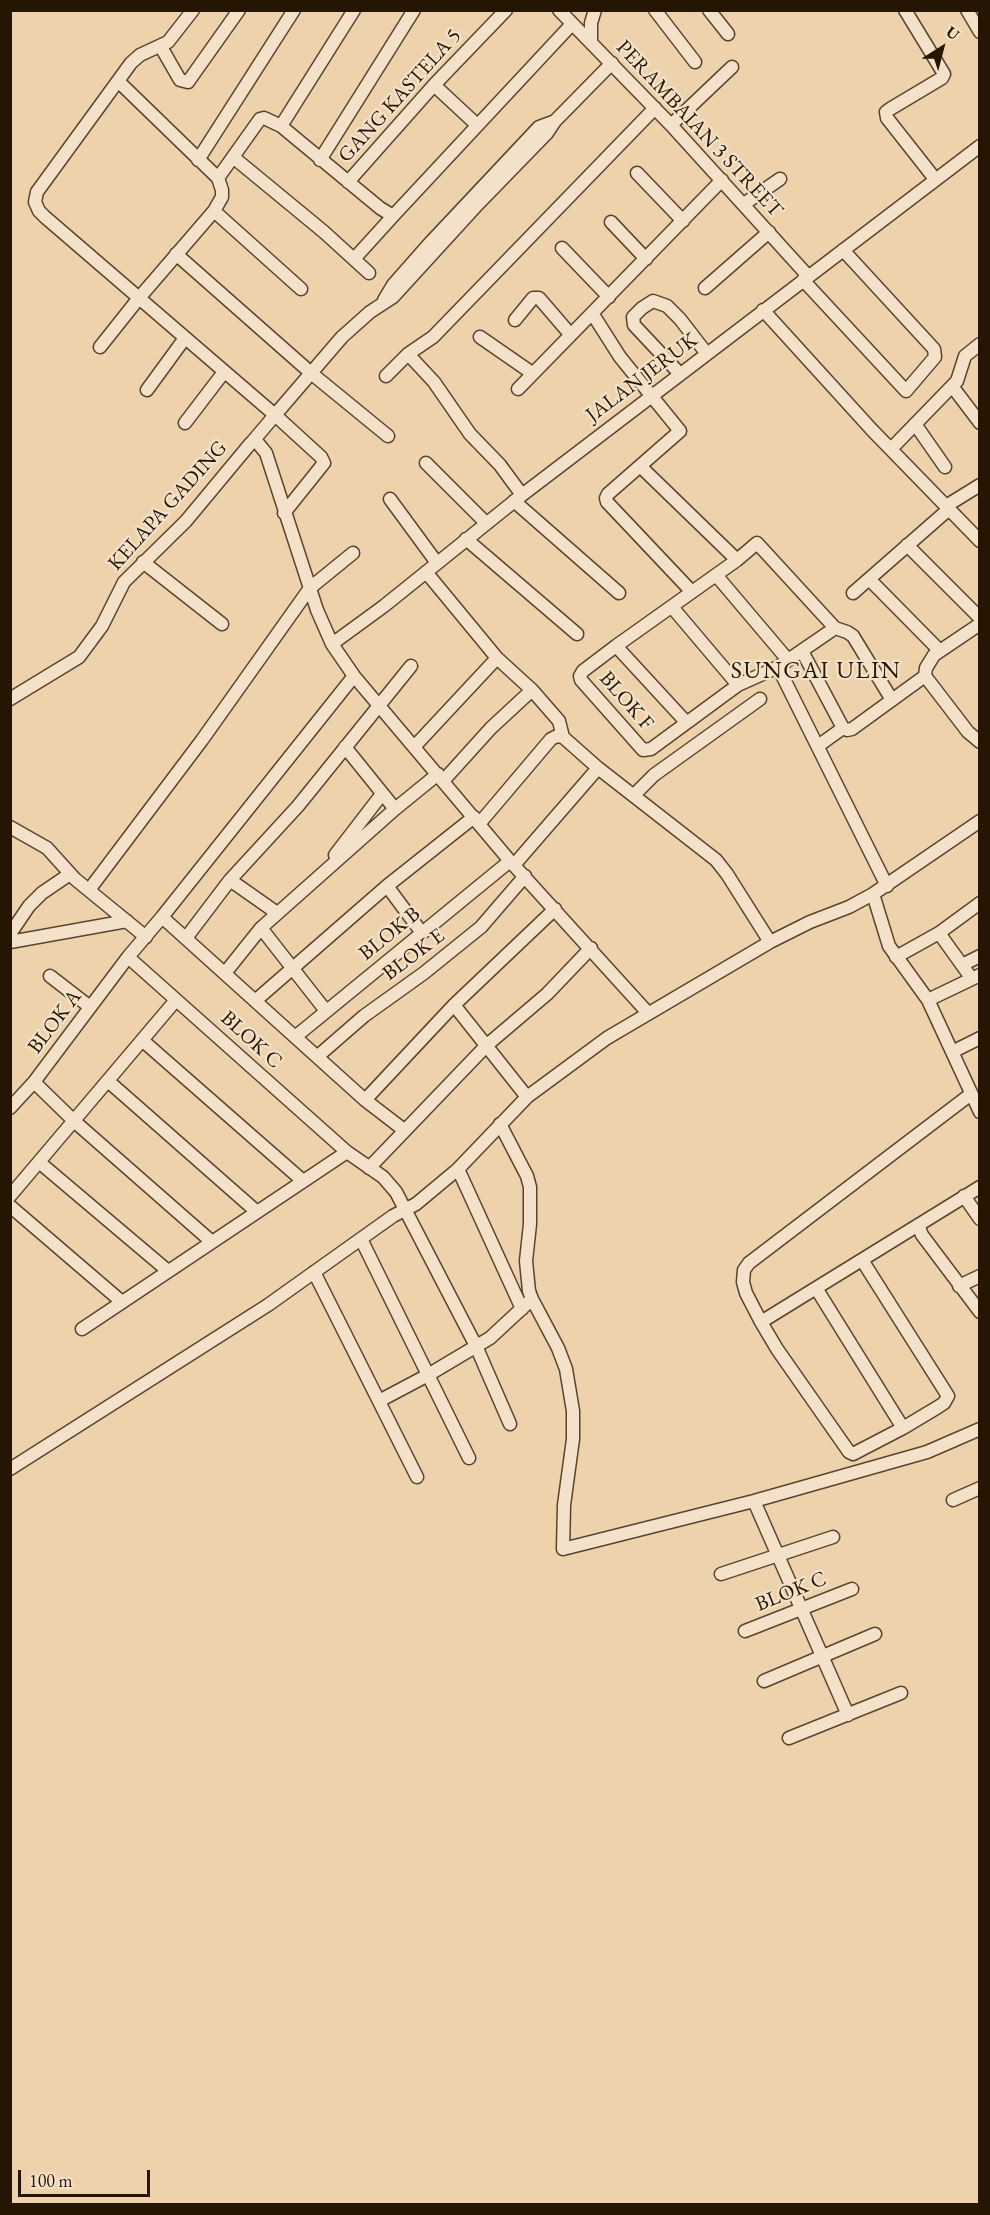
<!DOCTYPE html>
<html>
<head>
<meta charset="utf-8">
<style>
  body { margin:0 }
  #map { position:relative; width:990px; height:2215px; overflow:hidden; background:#edd2ac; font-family:"EB Garamond",serif }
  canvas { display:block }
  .frame { position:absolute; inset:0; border:12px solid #251603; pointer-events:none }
  .north { position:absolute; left:912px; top:18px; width:60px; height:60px; -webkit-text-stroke:4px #f3e2c9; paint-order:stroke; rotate:36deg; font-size:16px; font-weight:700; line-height:24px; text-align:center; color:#251603 }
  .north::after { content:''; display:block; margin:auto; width:21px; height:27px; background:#251603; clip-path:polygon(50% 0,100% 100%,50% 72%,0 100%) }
  .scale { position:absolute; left:18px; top:2170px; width:132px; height:27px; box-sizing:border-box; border:3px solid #251603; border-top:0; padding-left:8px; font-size:18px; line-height:21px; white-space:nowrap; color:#251603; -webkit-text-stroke:4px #f3e2c9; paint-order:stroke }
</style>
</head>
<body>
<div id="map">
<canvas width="990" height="2215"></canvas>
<div class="frame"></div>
<div class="north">U</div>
<div class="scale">100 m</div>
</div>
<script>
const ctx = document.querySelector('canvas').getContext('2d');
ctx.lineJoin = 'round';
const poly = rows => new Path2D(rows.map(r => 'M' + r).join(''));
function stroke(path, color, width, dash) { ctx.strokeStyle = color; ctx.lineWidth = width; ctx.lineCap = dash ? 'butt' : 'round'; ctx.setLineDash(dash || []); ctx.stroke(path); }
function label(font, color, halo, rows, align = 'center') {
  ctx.font = font + ' "EB Garamond",serif'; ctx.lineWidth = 4.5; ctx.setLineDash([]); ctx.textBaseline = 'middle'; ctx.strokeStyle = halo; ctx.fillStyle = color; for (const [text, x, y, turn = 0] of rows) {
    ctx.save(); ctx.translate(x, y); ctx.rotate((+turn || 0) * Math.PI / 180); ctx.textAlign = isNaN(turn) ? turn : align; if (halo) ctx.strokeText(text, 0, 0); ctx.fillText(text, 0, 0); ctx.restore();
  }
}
const minor = poly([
  [193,10,168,42,140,55,131,63,37,192,35,202,39,211,45,217,275,415,253,441],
  [559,10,671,125,808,276],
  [655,10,695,62],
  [709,10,728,34],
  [905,10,944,74,942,78,890,109,886,112,887,118,935,179],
  [967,10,980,32],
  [591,43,591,23,595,10],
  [161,47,180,80,188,82,239,10],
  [434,85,476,124],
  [671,125,732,67],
  [281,126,354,10],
  [233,157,324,232,369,273],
  [198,160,294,10],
  [320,160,414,10],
  [637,173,683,221],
  [218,178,260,119,264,118,281,126,380,208,393,216,572,24],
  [348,182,434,85,506,10],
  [744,204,780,179],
  [214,211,301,289],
  [611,222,646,259],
  [562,248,609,297],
  [176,254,311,373,388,436],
  [354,259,393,216],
  [803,280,906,391,935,357,934,349,843,250],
  [705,288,769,232],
  [384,300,393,285,430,243,539,127,555,121],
  [763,310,872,430,980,541],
  [592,313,620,357,680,431,608,494,606,498,607,502,692,592],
  [515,320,533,298,539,298,570,334],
  [480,337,532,373],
  [100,347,139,298,214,211,222,197,222,190,218,178,118,81],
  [408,354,434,382,470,434,500,465,522,495],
  [680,374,634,325,633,317,642,308,653,301,667,306,680,319,707,354],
  [386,376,408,354,433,337,655,108],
  [952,386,980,423],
  [518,389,722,180],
  [147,390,185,338],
  [185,423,224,372],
  [915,424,945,467],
  [891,449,957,381,965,356,980,344],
  [426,463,486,523],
  [640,466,737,560],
  [390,499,437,563],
  [514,501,619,593],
  [946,506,980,485],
  [284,513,324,463,321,457,275,415,342,337,370,312,393,297,478,204,547,133,555,121,612,63],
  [466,539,577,634],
  [907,545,980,618],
  [143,562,222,624],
  [426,572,497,658,532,690,559,721,563,737],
  [716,575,788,660],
  [869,579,940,651],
  [853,593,949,509],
  [672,607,738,685],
  [835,628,778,667,738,685,651,749,643,750,581,680,580,676,583,671,616,646,737,560,757,543,835,628,847,632,853,636,892,700],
  [332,644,384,606,522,495,980,146],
  [616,646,686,722],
  [802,651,843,728],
  [778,667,887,886],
  [925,676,968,732,980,742],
  [10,699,79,657,102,626,124,582,186,521,250,444,253,441,257,442,266,453,317,610,332,644,354,676,510,861,648,1013],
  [818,746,843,728,847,730,852,729,925,676,926,668,934,655,980,624],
  [345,747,395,809],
  [414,747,497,658],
  [444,780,491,728,532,690],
  [634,795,654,775,760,699],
  [479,824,551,739,557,736,563,737,598,768,716,860,727,874,770,942],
  [10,827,47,848,75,879,146,937],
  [335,855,382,794],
  [514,865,598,768],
  [230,880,277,913],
  [387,886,422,933],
  [89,890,202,740,310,588,353,553],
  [873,894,889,946,928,1000,980,1112],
  [162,917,365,1100,404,1130],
  [261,928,326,1011],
  [939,933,972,979],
  [10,934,29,906,42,893,70,874],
  [186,938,230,880,298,806,411,666],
  [10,942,127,921],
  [128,957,347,1152,383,1177,396,1192,476,1346,510,1424],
  [896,957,939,933,980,903],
  [962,965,980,956],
  [225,973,261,928,395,809,438,774],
  [50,976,90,1007],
  [928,1000,980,975],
  [255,1001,387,886,474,817],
  [454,1005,527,1097],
  [295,1037,510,861],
  [142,1040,303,1181],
  [952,1052,980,1038],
  [318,1056,364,1016,424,973,481,927,525,876],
  [108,1081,257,1212],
  [34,1082,74,1121,212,1242],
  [365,1100,454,1005,555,909],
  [10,1108,34,1082,128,957,162,917,354,676],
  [500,1124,527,1176,530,1187,530,1224,526,1261,529,1291,532,1299,558,1348,566,1369,573,1411,573,1439,564,1505,563,1549,754,1501,927,1452,980,1429],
  [39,1162,168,1271],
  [369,1168,487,1045,547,994,591,948],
  [458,1169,522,1309],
  [10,1196,176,1000],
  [964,1196,980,1219],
  [10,1206,122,1302],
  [918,1225,922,1235,980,1312],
  [361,1239,469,1458],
  [862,1260,948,1396,944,1403,938,1407,903,1428,853,1454,849,1452,777,1349,761,1322,980,1187],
  [314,1272,417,1477],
  [959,1286,980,1276],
  [816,1288,903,1428],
  [761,1322,746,1293,743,1282,744,1270,749,1263,971,1094],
  [82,1329,347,1152],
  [379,1401,428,1375,490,1338,532,1299],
  [10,1469,268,1305,393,1216,416,1204,458,1169,527,1097,607,1038,770,942,810,922,849,907,873,894,980,821],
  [953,1500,980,1488],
  [754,1501,848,1715],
  [721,1574,833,1537],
  [745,1631,852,1589],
  [764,1681,875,1634],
  [789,1738,901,1693]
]);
const streetNames = [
  ["GANG KASTELA 5",400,96,-48],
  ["PERAMBAIAN 3 STREET",699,129,47],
  ["JALAN JERUK",642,378,-37],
  ["KELAPA GADING",168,506,-48],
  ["BLOK F",626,701,49],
  ["BLOK B",390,934,-39],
  ["BLOK E",414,955,-37],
  ["BLOK A",55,1022,-53],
  ["BLOK C",251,1040,42],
  ["BLOK C",791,1592,-22]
];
const quarterNames = [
  ["SUNGAI ULIN",816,671]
];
stroke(minor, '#57452d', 15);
stroke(minor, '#f3e2c9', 12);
label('21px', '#251603', '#f3e2c9', streetNames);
ctx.letterSpacing = '1.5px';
label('24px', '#251603', '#f3e2c9', quarterNames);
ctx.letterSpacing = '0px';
</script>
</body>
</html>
